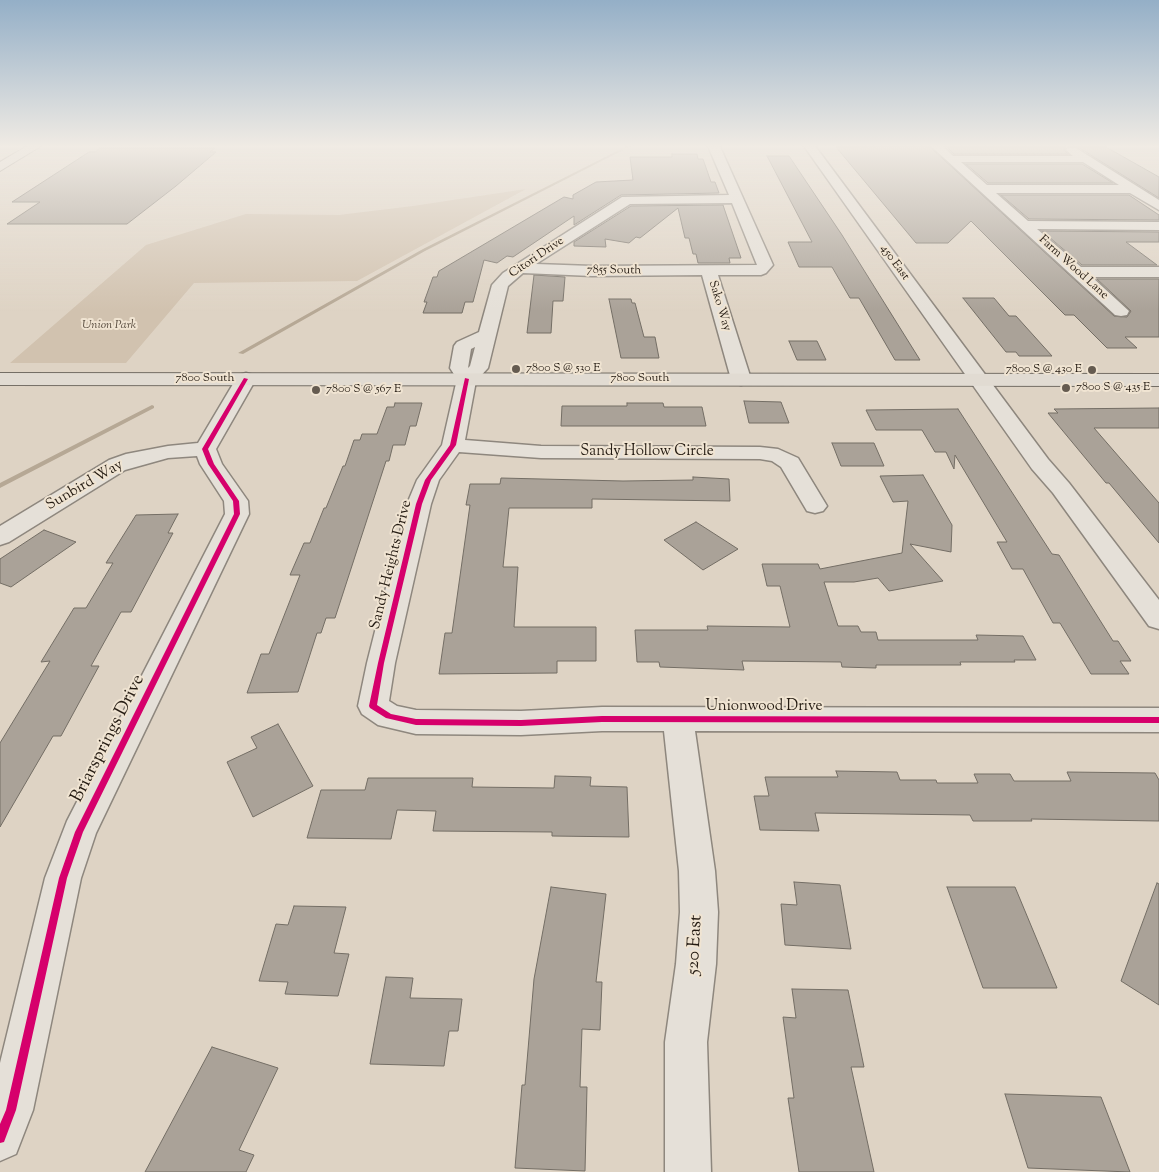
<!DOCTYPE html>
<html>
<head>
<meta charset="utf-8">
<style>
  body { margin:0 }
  canvas { display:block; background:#ded3c4 }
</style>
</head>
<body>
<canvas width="1159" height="1172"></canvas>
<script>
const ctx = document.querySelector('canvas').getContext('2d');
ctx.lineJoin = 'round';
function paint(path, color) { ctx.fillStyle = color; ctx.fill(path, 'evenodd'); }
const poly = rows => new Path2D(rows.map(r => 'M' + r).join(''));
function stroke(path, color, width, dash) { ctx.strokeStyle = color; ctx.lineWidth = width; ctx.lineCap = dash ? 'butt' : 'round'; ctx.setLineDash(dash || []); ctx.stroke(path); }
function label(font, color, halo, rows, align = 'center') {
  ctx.font = font + ' "Sorts Mill Goudy",serif'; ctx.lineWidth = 4; ctx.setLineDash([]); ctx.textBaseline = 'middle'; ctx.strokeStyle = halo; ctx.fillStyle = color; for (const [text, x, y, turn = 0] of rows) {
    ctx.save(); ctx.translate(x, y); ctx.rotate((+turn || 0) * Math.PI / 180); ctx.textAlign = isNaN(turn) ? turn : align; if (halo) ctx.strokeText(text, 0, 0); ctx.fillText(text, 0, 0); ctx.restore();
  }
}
const green = poly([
  [526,189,357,281,194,283,126,363,10,363,146,245,246,214,339,215,413,206]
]);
const stream = poly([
  [627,146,631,146,425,251,243,354,238,353,423,249,627,146],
  [152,405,154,406,154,408,0,488,0,483,152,405]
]);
const building = poly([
  [920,146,930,147,1114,316,1127,317,1131,311,1097,279,1159,279,1159,337,1125,337,1137,348,1107,348,1074,315,1065,315,971,221,948,243,916,243,836,147,920,146],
  [947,147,1066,147,1064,150,1068,154,954,154,947,147],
  [1078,147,1106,147,1159,177,1159,198,1078,147],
  [100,148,215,148,210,152,216,152,176,186,127,224,7,224,40,202,12,202,89,152,95,152,100,148],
  [672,154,697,154,698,159,703,159,711,182,715,182,719,193,621,195,574,225,574,216,513,257,507,256,497,263,484,260,473,302,465,302,462,313,423,313,427,302,424,302,433,277,437,277,439,271,564,197,573,199,573,195,596,182,633,180,630,157,672,157,672,154],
  [767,156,789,156,842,235,920,360,895,360,859,298,850,298,832,267,799,267,788,242,812,242,767,156],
  [966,164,1082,164,1113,183,988,183,966,164],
  [1001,195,1129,195,1159,215,1159,220,1029,219,1001,195],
  [723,205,741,258,729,258,730,263,698,263,696,254,693,254,689,238,685,238,678,208,640,238,636,237,629,243,605,239,606,247,574,246,574,242,631,206,723,205],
  [1042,231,1159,232,1159,242,1126,242,1157,265,1082,265,1042,231],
  [534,275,565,277,563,301,553,301,551,333,527,333,534,275],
  [963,298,994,298,1009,316,1016,316,1052,356,1019,356,1016,352,1006,352,963,298],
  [609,299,631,299,632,303,635,303,644,337,655,337,659,358,621,358,609,299],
  [789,341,817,341,826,360,797,360,789,341],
  [744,401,781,402,789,423,749,423,744,401],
  [395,403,422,403,416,426,410,426,405,445,393,445,389,461,386,461,335,618,326,618,321,633,317,633,298,692,247,693,261,654,269,654,300,575,290,575,304,543,310,543,324,508,326,508,343,466,345,466,354,440,360,440,362,434,377,434,387,407,394,407,395,403],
  [627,403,663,403,664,407,702,407,706,426,561,426,562,406,627,406,627,403],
  [1159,408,1159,428,1094,428,1159,503,1159,543,1109,483,1106,483,1048,413,1058,413,1054,409,1159,408],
  [958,409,1052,554,1059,555,1113,641,1118,641,1131,661,1120,661,1129,674,1091,674,1060,623,1053,623,1023,569,1012,569,997,542,1007,542,955,455,954,469,946,452,935,452,922,430,876,430,866,410,958,409],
  [832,443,874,443,884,466,841,466,832,443],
  [923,475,952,525,951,552,910,544,943,581,889,591,878,578,854,582,824,582,838,626,858,626,861,632,876,632,878,640,978,640,976,635,1023,636,1036,660,1014,660,1015,662,960,662,961,665,876,665,876,668,842,667,841,662,742,661,744,670,660,667,659,662,637,662,635,630,708,630,707,626,790,627,780,586,767,586,762,564,818,564,820,569,902,553,908,501,893,502,880,476,923,475],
  [693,477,729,479,730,501,592,499,592,508,509,508,503,567,518,567,514,627,596,627,596,661,557,661,557,673,439,674,445,633,452,633,470,505,466,505,470,484,500,484,501,478,623,481,693,480,693,477],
  [178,514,168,533,173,533,131,612,121,612,91,666,99,666,61,736,53,736,0,827,0,743,50,661,41,662,74,608,86,608,113,563,106,563,136,515,178,514],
  [696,522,738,549,703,570,664,540,696,522],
  [44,530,76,542,11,587,0,583,0,559,44,530],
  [278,724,313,786,253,817,227,762,257,748,251,737,278,724],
  [836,771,897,772,900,780,936,780,937,783,978,783,974,774,1010,774,1014,781,1071,781,1067,772,1155,773,1159,780,1159,821,1031,819,1032,821,973,821,970,815,815,813,819,831,760,830,754,796,769,796,765,777,838,777,836,771],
  [555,776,591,777,590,786,627,787,629,837,552,836,552,832,433,831,436,811,397,810,391,839,307,838,321,790,365,790,368,778,473,778,472,787,554,788,555,776],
  [794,882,840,885,851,949,785,945,781,904,797,905,794,882],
  [1157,883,1159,884,1159,1005,1121,981,1157,883],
  [551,887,606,894,596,982,602,982,600,1030,582,1029,580,1087,587,1087,585,1171,515,1168,522,1085,525,1085,534,979,551,887],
  [947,887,1015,887,1057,988,983,988,947,887],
  [294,906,346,907,334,953,349,954,338,996,285,994,288,982,259,981,276,924,288,925,294,906],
  [386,977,413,978,410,998,462,999,458,1031,449,1031,444,1066,370,1064,386,977],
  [792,989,848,990,864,1067,851,1067,874,1172,799,1172,788,1098,794,1098,783,1017,796,1018,792,989],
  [212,1047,278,1068,239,1150,254,1155,246,1172,145,1172,212,1047],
  [1005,1094,1101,1097,1130,1172,1028,1168,1005,1094]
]);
const minor = poly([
  [708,146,720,146,721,149,773,265,766,273,761,275,718,275,751,379,748,383,741,385,734,383,731,379,702,275,592,276,523,273,508,286,488,368,476,381,465,440,541,446,760,447,778,449,798,458,827,506,823,511,815,513,807,511,781,467,772,461,760,459,541,458,459,452,439,480,431,504,395,663,389,701,397,706,416,710,521,711,602,707,1159,708,1159,732,695,731,715,871,718,912,716,964,707,1042,711,1172,665,1172,665,1042,676,964,680,912,679,871,664,731,602,731,521,735,416,734,378,725,362,714,358,706,367,663,407,504,417,480,442,445,457,379,450,368,454,346,457,342,479,332,492,285,503,273,622,197,729,195,708,146],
  [732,203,757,265,592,266,536,264,630,204,732,203],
  [475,347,470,366,468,368,471,349,475,347],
  [804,146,815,146,1048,459,1069,483,1159,600,1159,629,1149,626,1053,493,1032,469,804,146],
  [931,146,943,146,953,156,1073,156,1066,150,1068,148,1076,148,1159,200,1159,210,1130,193,996,193,1028,221,1159,222,1159,230,1037,229,1081,267,1159,267,1159,277,1092,277,1129,311,1127,315,1121,316,1115,315,931,146],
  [961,162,1083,162,1119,185,987,185,961,162],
  [246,373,253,375,256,379,216,449,222,464,248,501,249,514,96,833,81,878,33,1110,16,1154,0,1161,0,1063,45,878,67,821,225,514,224,501,200,464,197,456,168,458,125,470,9,542,0,545,0,526,109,460,126,454,168,446,198,443,236,379,239,375,246,373]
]);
const major = poly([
  [27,146,41,146,0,171,0,162,27,146],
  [0,373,1159,374,1159,386,0,385,0,373]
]);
const cycleway = poly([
  [244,378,248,379,208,449,214,464,239,501,240,514,83,832,67,878,16,1110,4,1142,0,1143,0,1124,6,1110,59,878,75,832,234,514,233,501,208,464,202,449,244,378],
  [465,378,469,379,456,445,431,480,422,504,384,663,377,705,391,714,416,719,521,720,602,716,1159,717,1159,723,602,722,521,726,416,725,386,718,370,708,369,706,378,663,416,504,425,480,450,445,465,378]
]);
const markers = [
  [516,369,5,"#655b50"],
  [1092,370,5,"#655b50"],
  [1066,388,5,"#655b50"],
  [316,390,5,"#655b50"]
];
const farStreetnames = [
  ["Citori Drive",537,258,-34],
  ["450 East",894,263,54],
  ["Farm Wood Lane",1073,268,42],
  ["7855 South",614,271,1],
  ["Sako Way",719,306,73],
  ["7800 South",205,379],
  ["7800 South",640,379]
];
const farParknames = [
  ["Union Park",109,326]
];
const farPoinames = [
  ["7800 S @ 530 E",526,369],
  ["7800 S @ 430 E",1082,370,"right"],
  ["7800 S @ 435 E",1076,388],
  ["7800 S @ 567 E",326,390]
];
const streetNames = [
  ["Sandy Hollow Circle",647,452],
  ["Sunbird Way",85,486,-30],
  ["Sandy Heights Drive",392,565,-76],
  ["Unionwood Drive",764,707]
];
const nearStreetnames = [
  ["Briarsprings Drive",109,739,-63],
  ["520 East",696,945,-87]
];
paint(green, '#d1c2af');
paint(stream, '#b6a895');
paint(building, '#aaa298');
stroke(building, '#746e65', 1);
stroke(minor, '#8e877e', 3);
stroke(major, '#746e65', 2);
paint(minor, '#e5e0d8');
paint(major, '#e1dbd2');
paint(cycleway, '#d6006c');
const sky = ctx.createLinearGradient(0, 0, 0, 311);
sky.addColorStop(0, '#94afc7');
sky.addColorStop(0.47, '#f0ebe4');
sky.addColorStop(1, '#f0ebe400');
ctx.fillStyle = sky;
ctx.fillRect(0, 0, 1159, 311);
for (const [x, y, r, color] of markers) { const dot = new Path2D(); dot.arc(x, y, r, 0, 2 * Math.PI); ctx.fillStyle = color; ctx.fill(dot); stroke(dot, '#f0e4d2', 2); }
label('12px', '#241b12', '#f0e4d2', farStreetnames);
label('italic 12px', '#55493c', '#f0e4d2', farParknames);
label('12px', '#241b12', '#f0e4d2', farPoinames, 'left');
label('15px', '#241b12', '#f0e4d2', streetNames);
label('18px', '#241b12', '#f0e4d2', nearStreetnames);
</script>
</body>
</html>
